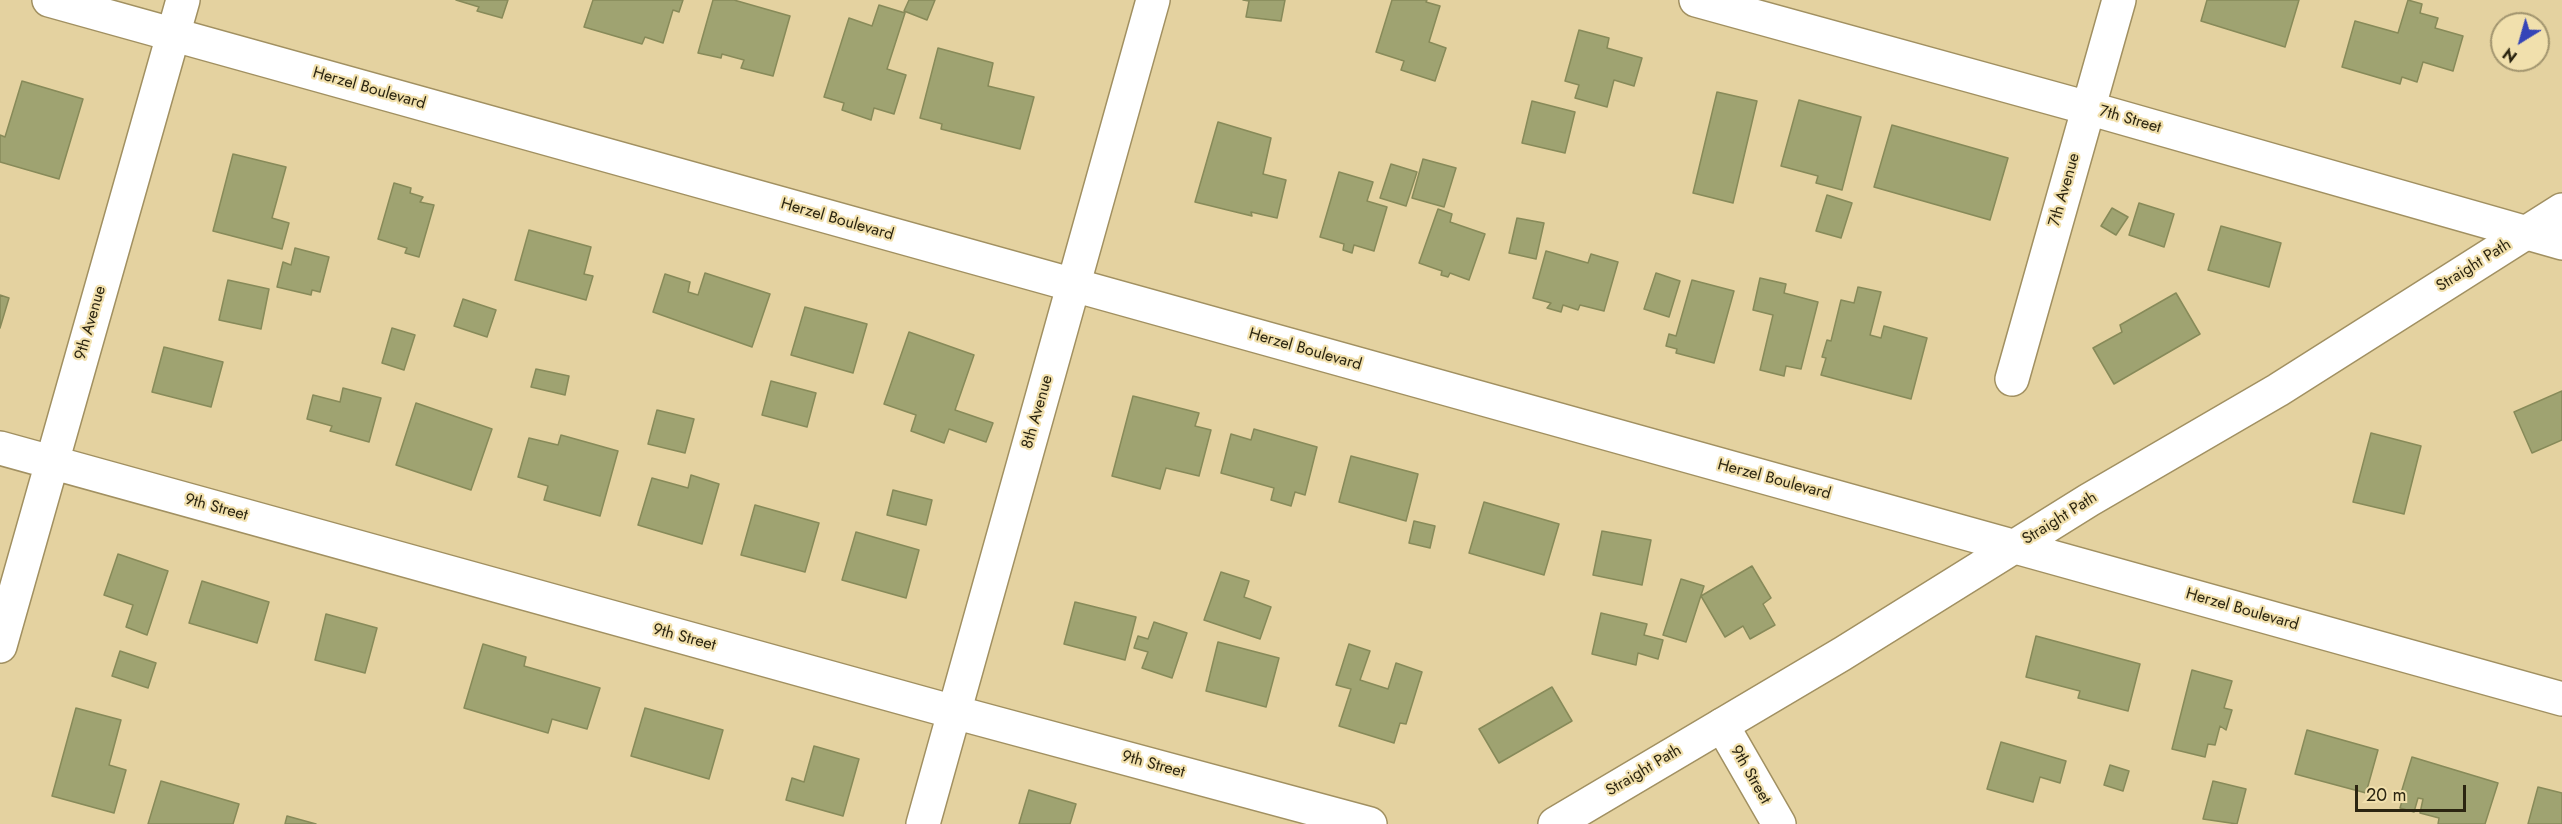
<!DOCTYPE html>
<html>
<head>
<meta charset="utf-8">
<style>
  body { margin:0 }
  #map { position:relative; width:2562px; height:824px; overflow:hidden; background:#e4d2a0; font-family:Jost,sans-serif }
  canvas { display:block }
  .north { position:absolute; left:2490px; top:12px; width:60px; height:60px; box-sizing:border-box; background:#f1e0ad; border:2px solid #a2956f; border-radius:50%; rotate:217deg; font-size:16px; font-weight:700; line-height:24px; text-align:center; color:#2b2511 }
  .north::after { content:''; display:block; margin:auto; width:21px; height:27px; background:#3545b8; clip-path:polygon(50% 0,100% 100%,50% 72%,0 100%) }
  .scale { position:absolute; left:2355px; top:785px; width:111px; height:27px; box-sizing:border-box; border:3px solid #2b2511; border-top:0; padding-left:8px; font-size:18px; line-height:21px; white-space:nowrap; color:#2b2511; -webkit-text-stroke:4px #f1e0ad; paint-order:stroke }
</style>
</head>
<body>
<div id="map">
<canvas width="2562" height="824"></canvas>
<div class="north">N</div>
<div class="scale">20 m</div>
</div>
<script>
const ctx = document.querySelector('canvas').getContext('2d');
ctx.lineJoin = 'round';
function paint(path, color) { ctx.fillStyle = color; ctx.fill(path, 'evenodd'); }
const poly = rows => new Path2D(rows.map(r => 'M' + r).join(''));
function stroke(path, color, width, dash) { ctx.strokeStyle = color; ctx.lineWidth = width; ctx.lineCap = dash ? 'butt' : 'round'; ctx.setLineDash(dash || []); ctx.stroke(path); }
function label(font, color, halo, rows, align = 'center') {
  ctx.font = font + ' Jost,sans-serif'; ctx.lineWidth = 4.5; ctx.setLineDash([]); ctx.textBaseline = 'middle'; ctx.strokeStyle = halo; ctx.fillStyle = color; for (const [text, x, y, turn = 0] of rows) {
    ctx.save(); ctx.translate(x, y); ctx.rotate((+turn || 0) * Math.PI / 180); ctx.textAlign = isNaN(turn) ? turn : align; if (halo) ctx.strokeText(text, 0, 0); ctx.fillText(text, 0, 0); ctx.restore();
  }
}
const building = poly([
  [456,0,508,0,502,18,477,11,479,7,456,0],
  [593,0,683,0,679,12,673,10,663,43,645,37,642,44,584,27,593,0],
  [713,0,734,0,790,16,773,76,741,68,744,60,722,54,721,58,698,53,713,0],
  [909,0,935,0,927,20,904,11,909,0],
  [1243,0,1285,0,1281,21,1246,17,1249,1,1243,0],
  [1392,0,1427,0,1426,2,1440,6,1429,42,1446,48,1435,81,1401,70,1404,61,1376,52,1392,0],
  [2207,0,2299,0,2285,47,2201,21,2207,0],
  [2408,0,2422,4,2420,13,2438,18,2435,28,2463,36,2453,71,2423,62,2417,82,2402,77,2400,84,2342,67,2355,21,2398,33,2408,0],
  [879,5,905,13,887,69,906,75,894,114,874,108,871,120,842,110,844,103,824,97,849,18,872,26,879,5],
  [1579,30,1609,38,1607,48,1642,58,1634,86,1614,80,1607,107,1575,98,1579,85,1565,81,1579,30],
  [938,48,993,63,988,86,1034,97,1020,149,941,129,942,124,920,118,938,48],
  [22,81,83,99,59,179,0,162,0,135,5,137,22,81],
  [1717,92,1757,101,1733,203,1693,193,1717,92],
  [1799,100,1861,117,1842,190,1816,183,1818,176,1781,166,1799,100],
  [1532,101,1575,112,1565,153,1522,143,1532,101],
  [1218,122,1271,138,1263,174,1286,180,1277,218,1251,212,1252,216,1195,202,1218,122],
  [1892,125,2008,158,1990,220,1874,187,1892,125],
  [233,154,286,167,272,218,289,223,282,249,213,231,233,154],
  [1423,159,1456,168,1444,207,1412,198,1423,159],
  [1391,164,1417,172,1406,206,1380,198,1391,164],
  [1339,172,1373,182,1367,201,1387,207,1374,251,1354,245,1352,253,1343,250,1344,244,1320,237,1339,172],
  [394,183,411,188,410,193,423,197,420,202,434,205,419,257,405,253,407,248,378,239,394,183],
  [1827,195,1852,203,1841,238,1816,231,1827,195],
  [2139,203,2174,214,2164,247,2129,235,2139,203],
  [2112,208,2128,217,2116,235,2101,226,2112,208],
  [1438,209,1452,214,1450,222,1485,234,1469,280,1450,273,1448,277,1441,275,1442,271,1419,263,1438,209],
  [1517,218,1544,223,1536,259,1509,253,1517,218],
  [2221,226,2281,243,2269,287,2208,270,2221,226],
  [529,230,591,247,584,274,593,276,586,300,515,280,529,230],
  [295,248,329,257,320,292,312,290,311,295,277,287,283,262,291,265,295,248],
  [1546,251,1588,263,1591,254,1618,262,1604,311,1580,305,1578,310,1563,305,1561,312,1547,308,1551,303,1533,298,1546,251],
  [705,273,770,294,752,347,653,312,665,274,690,282,688,292,698,295,705,273],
  [1656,273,1680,281,1669,317,1644,309,1656,273],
  [1760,278,1786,284,1784,293,1818,302,1801,369,1786,366,1784,376,1760,370,1773,315,1753,310,1760,278],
  [228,280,269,289,261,329,219,320,228,280],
  [1692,280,1734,291,1714,363,1676,353,1677,349,1666,346,1669,334,1676,336,1692,280],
  [1858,287,1881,292,1870,335,1881,338,1884,326,1927,338,1911,399,1821,375,1826,358,1822,357,1827,340,1831,341,1841,300,1854,303,1858,287],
  [2176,293,2200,334,2114,384,2093,348,2122,332,2120,325,2176,293],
  [0,295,9,298,0,328,0,295],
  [463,299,496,310,487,337,454,326,463,299],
  [805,307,867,324,853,373,791,355,805,307],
  [392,328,415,335,404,370,382,363,392,328],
  [909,332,974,355,955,410,993,423,986,442,949,429,944,443,911,431,916,415,884,404,909,332],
  [164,347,223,362,211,407,152,392,164,347],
  [536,369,569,376,565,395,531,387,536,369],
  [771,381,816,393,807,427,762,415,771,381],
  [343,388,381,398,369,442,330,431,332,426,307,419,313,395,340,402,343,388],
  [2562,391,2562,440,2532,453,2514,412,2562,391],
  [1133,396,1199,413,1195,426,1211,430,1199,476,1166,468,1160,489,1112,476,1133,396],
  [416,403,492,429,471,490,396,465,416,403],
  [657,410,694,419,685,453,648,444,657,410],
  [1254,429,1317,447,1305,495,1295,492,1291,506,1271,500,1274,488,1221,473,1231,434,1251,440,1254,429],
  [2371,433,2421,446,2404,514,2353,502,2371,433],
  [561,435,618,451,600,516,544,500,548,486,518,477,529,438,558,445,561,435],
  [1351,456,1418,474,1406,521,1339,502,1351,456],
  [691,475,719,484,702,544,638,525,652,478,688,488,691,475],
  [893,490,932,500,926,525,887,515,893,490],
  [1484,502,1559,524,1544,575,1469,553,1484,502],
  [755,505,819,523,805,572,741,555,755,505],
  [1414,521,1435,526,1430,548,1409,543,1414,521],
  [1602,531,1651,540,1642,585,1593,575,1602,531],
  [856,532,919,550,906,598,842,580,856,532],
  [118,554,168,571,147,635,126,627,133,605,104,595,118,554],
  [1752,566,1771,598,1763,604,1775,625,1750,639,1743,626,1725,637,1701,596,1752,566],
  [1221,572,1249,581,1244,597,1271,607,1260,639,1204,620,1221,572],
  [1681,579,1704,586,1686,642,1663,635,1681,579],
  [202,581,269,602,257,643,189,623,202,581],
  [1075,602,1136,617,1125,660,1064,644,1075,602],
  [1601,613,1647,624,1644,635,1663,640,1658,659,1638,653,1636,665,1592,654,1601,613],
  [326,614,377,628,365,673,315,660,326,614],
  [1154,622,1187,633,1172,678,1142,668,1148,652,1134,648,1138,636,1148,639,1154,622],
  [2036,636,2140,664,2128,711,2078,698,2080,691,2026,677,2036,636],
  [1218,642,1279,658,1266,707,1206,691,1218,642],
  [483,644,526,657,524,666,600,688,587,729,552,719,548,733,464,708,483,644],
  [1349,644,1370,651,1360,680,1388,689,1396,663,1422,672,1406,724,1400,723,1394,743,1339,726,1351,689,1336,685,1349,644],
  [120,651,156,663,148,688,112,676,120,651],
  [2192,670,2232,681,2224,708,2232,710,2226,730,2220,726,2215,745,2208,744,2205,757,2172,749,2192,670],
  [1552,687,1572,721,1499,763,1479,729,1552,687],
  [76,708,121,720,109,765,126,770,114,813,52,796,76,708],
  [645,708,723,730,709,779,631,756,645,708],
  [2307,730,2378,750,2366,793,2295,774,2307,730],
  [2001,742,2066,761,2060,783,2040,777,2033,802,1987,789,2001,742],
  [814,746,859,759,843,816,786,800,792,778,804,782,814,746],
  [2412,757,2498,783,2485,824,2438,824,2439,818,2420,813,2423,799,2418,798,2414,812,2400,808,2404,794,2401,793,2412,757],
  [2110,765,2129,771,2123,791,2104,785,2110,765],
  [161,781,239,804,233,824,148,824,161,781],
  [2213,781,2246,789,2237,824,2203,819,2213,781],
  [2538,787,2562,793,2562,824,2528,824,2538,787],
  [1029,790,1076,804,1070,824,1019,824,1029,790],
  [287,816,316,824,285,824,287,816]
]);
const street = poly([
  [1696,0,2088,108,2562,243],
  [2012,379,2119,0],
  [0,448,954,712,1370,824],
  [0,646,183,0],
  [1722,725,1779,824],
  [923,824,1153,0]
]);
const secondary = poly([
  [49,0,2562,699],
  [1555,824,1842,654,2089,500,2278,390,2562,210]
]);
const streetNames = [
  ["Herzel Boulevard",369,89,16],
  ["7th Street",2130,120,16],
  ["7th Avenue",2065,190,-74],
  ["Herzel Boulevard",837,220,16],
  ["Straight Path",2474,266,-32],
  ["9th Avenue",91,323,-74],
  ["Herzel Boulevard",1305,350,16],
  ["8th Avenue",1038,412,-74],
  ["Herzel Boulevard",1774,480,15],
  ["9th Street",216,508,15],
  ["Straight Path",2060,519,-32],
  ["Herzel Boulevard",2242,610,16],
  ["9th Street",684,638,15],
  ["9th Street",1153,765,15],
  ["Straight Path",1644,771,-31],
  ["9th Street",1750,775,60]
];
paint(building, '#9fa371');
stroke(building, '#878a59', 1.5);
stroke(street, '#a19061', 36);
stroke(secondary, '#a19061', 36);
stroke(street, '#fff', 33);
stroke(secondary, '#fff', 33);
label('16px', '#2b2511', '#f1e0ad', streetNames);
</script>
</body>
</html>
